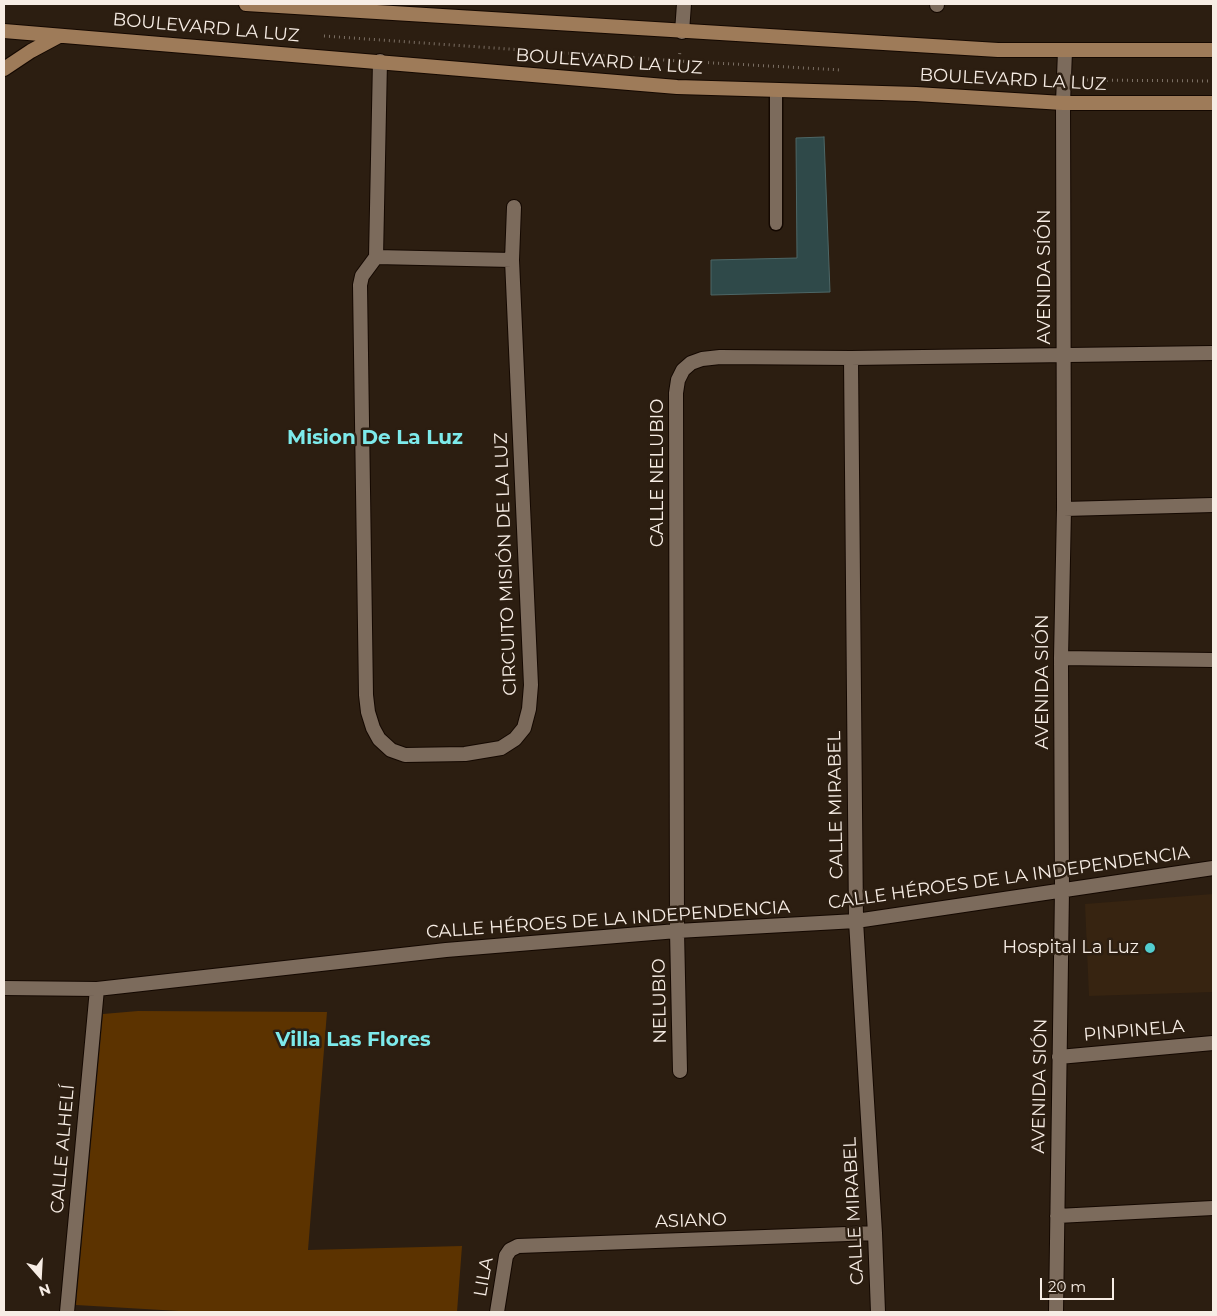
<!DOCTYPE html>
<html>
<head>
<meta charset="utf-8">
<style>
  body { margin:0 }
  #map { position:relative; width:1217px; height:1316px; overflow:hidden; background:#2c1e11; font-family:Montserrat,sans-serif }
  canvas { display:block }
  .frame { position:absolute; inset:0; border:5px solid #f7ede5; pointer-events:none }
  .north { position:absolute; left:15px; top:1251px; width:50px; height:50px; -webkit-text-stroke:4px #2c1e11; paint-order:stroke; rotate:161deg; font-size:14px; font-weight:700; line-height:20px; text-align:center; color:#f7ede5 }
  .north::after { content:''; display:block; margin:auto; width:18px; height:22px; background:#f7ede5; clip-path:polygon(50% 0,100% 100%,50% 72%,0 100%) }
  .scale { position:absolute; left:1040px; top:1278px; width:74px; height:22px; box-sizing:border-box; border:2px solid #f7ede5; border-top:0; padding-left:6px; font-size:15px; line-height:18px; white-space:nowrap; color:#f7ede5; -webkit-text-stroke:4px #2c1e11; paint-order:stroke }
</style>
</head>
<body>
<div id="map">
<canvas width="1217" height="1316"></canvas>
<div class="frame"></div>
<div class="north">N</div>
<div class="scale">20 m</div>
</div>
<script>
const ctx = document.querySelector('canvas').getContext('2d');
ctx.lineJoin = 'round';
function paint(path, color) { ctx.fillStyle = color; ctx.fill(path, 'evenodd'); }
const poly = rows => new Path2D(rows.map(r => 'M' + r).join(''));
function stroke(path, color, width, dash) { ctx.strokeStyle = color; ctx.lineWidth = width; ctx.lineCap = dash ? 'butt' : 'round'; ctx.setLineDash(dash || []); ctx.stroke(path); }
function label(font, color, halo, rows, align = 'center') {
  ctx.font = font + ' Montserrat,sans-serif'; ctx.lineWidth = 5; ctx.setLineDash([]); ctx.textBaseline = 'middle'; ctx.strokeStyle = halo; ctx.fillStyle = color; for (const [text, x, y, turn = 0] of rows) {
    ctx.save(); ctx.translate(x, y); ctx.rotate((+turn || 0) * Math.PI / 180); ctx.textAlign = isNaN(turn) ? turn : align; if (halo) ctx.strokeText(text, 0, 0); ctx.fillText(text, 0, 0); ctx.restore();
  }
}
const built = poly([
  [1213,894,1213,992,1089,996,1085,904]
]);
const green = poly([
  [138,1011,327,1012,308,1250,462,1246,457,1312,196,1312,76,1305,103,1014]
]);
const building = poly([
  [824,137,830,292,711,295,711,260,797,258,796,138,824,137]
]);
const path = poly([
  [324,36,679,61,841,70],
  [678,69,680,51],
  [1032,80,1046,80],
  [1082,80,1213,81]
]);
const service = poly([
  [776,224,776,90]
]);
const minor = poly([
  [937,5,937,4],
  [682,32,684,4],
  [376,257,380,61],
  [512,260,376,257,362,276,360,285,366,695,368,712,373,728,379,739,391,750,405,755,465,754,501,748,515,739,524,728,529,709,531,685,512,260,514,207],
  [851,358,856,921,875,1233,878,1312],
  [1064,509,1213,505],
  [1061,658,1213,660],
  [4,988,97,989,446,950,677,931,856,921,1213,868],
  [1059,1057,1213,1043],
  [680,1071,677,931,676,393,678,380,683,370,691,363,702,359,720,357,851,358,1213,353],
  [1057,1216,1213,1208],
  [67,1312,97,989],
  [497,1312,506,1256,510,1250,518,1246,875,1233],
  [1056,1312,1062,890,1061,658,1064,509,1063,103,1065,51]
]);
const secondary = poly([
  [246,4,998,50,1213,50],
  [4,31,677,87,916,94,1063,103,1213,103],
  [4,69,31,51,59,36]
]);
const markers = [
  [1150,948,6,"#52cdcf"]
];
const streetNames = [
  ["BOULEVARD LA LUZ",206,28,5],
  ["BOULEVARD LA LUZ",609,62,4],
  ["BOULEVARD LA LUZ",1013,80,3],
  ["AVENIDA SIÓN",1045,277,-90],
  ["CALLE NELUBIO",658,473,-90],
  ["CIRCUITO MISIÓN DE LA LUZ",506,564,-92],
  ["AVENIDA SIÓN",1043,682,-90],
  ["CALLE MIRABEL",836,805,-91],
  ["CALLE HÉROES DE LA INDEPENDENCIA",1009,878,-8],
  ["CALLE HÉROES DE LA INDEPENDENCIA",608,920,-4],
  ["NELUBIO",660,1001,-91],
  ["PINPINELA",1134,1031,-5],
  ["AVENIDA SIÓN",1040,1086,-89],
  ["CALLE ALHELÍ",63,1149,-85],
  ["CALLE MIRABEL",854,1211,-93],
  ["ASIANO",691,1221,-2],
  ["LILA",484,1277,-80]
];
const poiNames = [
  ["Hospital La Luz",1139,948]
];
const quarterNames = [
  ["Mision De La Luz",375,438],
  ["Villa Las Flores",353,1040]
];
paint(built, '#372411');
paint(green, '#5c3300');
paint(building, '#2f4949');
stroke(building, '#4d6767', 1);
stroke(service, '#140801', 15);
stroke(minor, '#140801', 16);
stroke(secondary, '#140801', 16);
stroke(path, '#7b6f64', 3, [1, 4]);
stroke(service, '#7c6b5c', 12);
stroke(minor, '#7c6b5c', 14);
stroke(secondary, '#9e7b59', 14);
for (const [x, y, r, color] of markers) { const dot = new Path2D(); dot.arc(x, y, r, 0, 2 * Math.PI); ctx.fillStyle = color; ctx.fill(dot); stroke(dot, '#2c1e11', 2); }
label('18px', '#f7ede5', '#2c1e11', streetNames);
label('18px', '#f7ede5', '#2c1e11', poiNames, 'right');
label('bold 20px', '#7deaeb', '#2c1e11', quarterNames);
</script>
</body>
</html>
